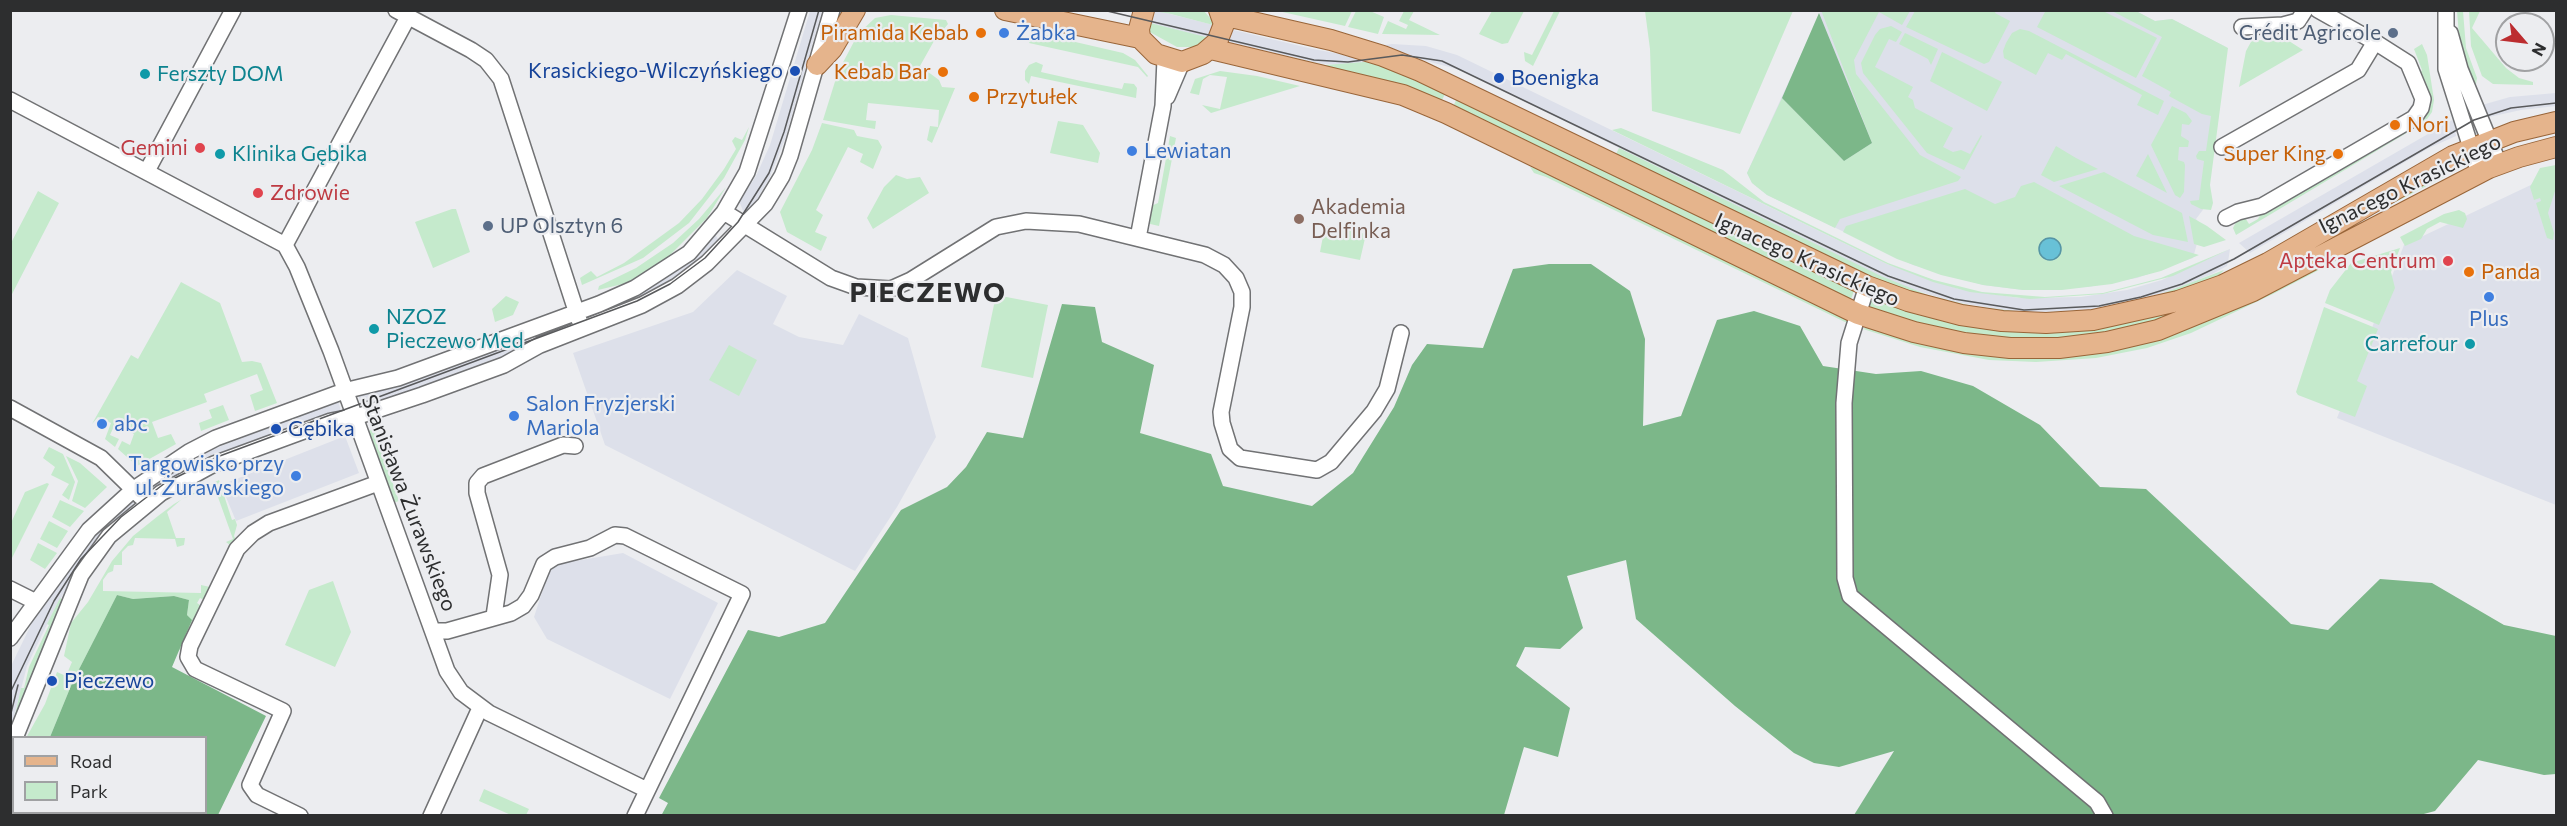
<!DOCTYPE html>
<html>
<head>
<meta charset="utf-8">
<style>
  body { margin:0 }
  #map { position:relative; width:2567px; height:826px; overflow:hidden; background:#ecedf0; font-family:Commissioner,sans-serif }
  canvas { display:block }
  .frame { position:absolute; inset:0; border:12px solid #2d2e2f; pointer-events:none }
  .legend { position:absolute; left:12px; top:736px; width:195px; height:78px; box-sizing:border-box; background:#ecedf0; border:2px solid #a0a1a3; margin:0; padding:8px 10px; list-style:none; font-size:18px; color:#2d2e2f }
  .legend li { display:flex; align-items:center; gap:12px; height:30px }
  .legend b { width:30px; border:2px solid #a0a1a3 }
  .north { position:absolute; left:2495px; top:12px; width:60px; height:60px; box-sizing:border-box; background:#ecedf0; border:2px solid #a0a1a3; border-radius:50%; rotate:118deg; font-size:16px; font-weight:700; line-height:24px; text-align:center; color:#2d2e2f }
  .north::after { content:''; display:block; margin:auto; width:21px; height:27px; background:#bc2d30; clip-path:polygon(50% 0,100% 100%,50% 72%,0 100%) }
</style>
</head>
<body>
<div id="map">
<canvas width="2567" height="826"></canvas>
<div class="frame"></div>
<ul class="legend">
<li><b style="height:8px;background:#e5b48c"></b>Road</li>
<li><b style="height:16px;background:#c5eacc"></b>Park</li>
</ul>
<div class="north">N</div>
</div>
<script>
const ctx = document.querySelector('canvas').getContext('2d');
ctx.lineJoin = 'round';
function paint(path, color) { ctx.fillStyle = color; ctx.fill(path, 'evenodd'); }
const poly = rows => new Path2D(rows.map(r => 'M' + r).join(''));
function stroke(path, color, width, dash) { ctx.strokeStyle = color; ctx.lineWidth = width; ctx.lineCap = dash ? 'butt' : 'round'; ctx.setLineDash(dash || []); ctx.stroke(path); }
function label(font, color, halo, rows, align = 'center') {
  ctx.font = font + ' Commissioner,sans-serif'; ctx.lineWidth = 4.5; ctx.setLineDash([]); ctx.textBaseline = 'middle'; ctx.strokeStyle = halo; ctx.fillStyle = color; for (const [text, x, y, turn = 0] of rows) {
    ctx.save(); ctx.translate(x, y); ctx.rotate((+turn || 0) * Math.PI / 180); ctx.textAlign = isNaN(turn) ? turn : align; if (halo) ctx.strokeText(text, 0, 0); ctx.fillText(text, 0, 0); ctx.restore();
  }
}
const built = poly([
  [1154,10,1218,26,1212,39,1144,22,1148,11],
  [810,11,822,11,785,139,769,179,746,218,739,201,756,176,770,145],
  [1821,11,2136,11,2155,21,2172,19,2226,47,2205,207,2196,219,2202,225,2193,258,2137,278,2088,287,2023,290,1983,285,1913,265,1767,195,1752,183,1747,173],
  [1229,29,1313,49,1378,61,1347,65,1309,63,1224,42],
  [1392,44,1426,46,1457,55,1887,264,1959,289,2019,298,2081,297,2127,290,2162,280,2230,249,2228,262,2227,266,2212,274,2165,293,2092,310,2019,313,1950,301,1906,287,1869,271,1481,80,1457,69,1373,47],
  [2556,93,2556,106,2521,110,2489,117,2482,105,2510,97],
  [2454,119,2456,136,2429,148,2250,253,2239,243],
  [2556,165,2556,505,2337,418,2404,245,2535,183],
  [715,234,722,246,686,276,595,321,591,310,700,249],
  [737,270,787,296,773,324,799,337,843,345,859,314,908,338,936,437,897,507,855,571,605,445,573,353,693,312],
  [524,334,529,346,362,408,358,394],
  [338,401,342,414,151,496,144,486,193,457],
  [345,436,359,473,236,521,221,485],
  [130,496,135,506,82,563,56,606,27,666,11,728,11,666,42,602,58,574],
  [623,553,718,603,670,699,547,639,534,617,551,565]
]);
const green = poly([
  [1821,10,1910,11,1902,25,1879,12,1854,60,1856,74,1920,155,1961,177,1958,181,1840,219,1835,228,1767,195,1752,183,1747,173,1782,98,1844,161,1872,143],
  [2046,10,2103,11,2157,38,2136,78,2037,27],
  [1154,11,1204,11,1217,26,1171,14],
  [1278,11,1352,11,1345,26],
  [1356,11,1370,11,1384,17,1378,34,1348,27],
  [1404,11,1414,11,1409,20,1440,35,1382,34,1388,21,1406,29,1408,25,1399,21],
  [1492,11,1524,11,1508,43,1502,44,1479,34],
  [1554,11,1560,11,1533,66,1525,61,1524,52,1532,55],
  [1645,11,1793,11,1740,134,1652,111,1650,49],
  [1915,11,1996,11,1995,13,2010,21,1989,62,1984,64,1906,27],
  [2112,11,2136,11,2155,21,2172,19,2228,48,2210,185,2213,203,2211,210,2201,209,2191,204,2190,201,2199,200,2204,161,2197,159,2196,156,2199,151,2206,151,2211,116,2202,114,2169,96,2171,92,2142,76,2162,37],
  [2457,11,2463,11,2466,48,2477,78,2475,90,2460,47],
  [2469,11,2480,11,2472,28,2506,68,2519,78,2533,82,2533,85,2493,84,2482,76,2471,46],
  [891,15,946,20,948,24,934,41,920,66,939,80,942,87,955,88,932,143,927,140,930,126,938,127,939,110,868,103,866,120,876,121,875,129,823,120,838,72,858,34,875,18],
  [1146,22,1210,38,1195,47,1177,47,1148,31],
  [1891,26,1902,32,1896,42,1889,39,1875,67,1913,87,1908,97,1913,100,1915,108,1953,128,1943,147,1953,152,1961,150,1970,154,1981,135,1982,136,1964,170,1927,153,1863,73,1861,63,1875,35,1880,29],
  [2020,29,2029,31,2164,101,2158,115,2137,105,2142,95,2066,54,2062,60,2048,53,2036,75,2004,58,2003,51,2006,43,2012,33],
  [1032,32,1123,53,1135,60,1148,76,1147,77,1138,67,1029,43],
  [1905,33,1938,49,1931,65,1928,59,1899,44],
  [2252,40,2289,41,2303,50,2239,87,2246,51],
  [2422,44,2427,55,2434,100,2432,112,2425,122,2236,235,2233,228,2237,220,2244,216,2249,224,2258,219,2260,215,2323,180,2345,162,2348,166,2412,129,2410,125,2418,119,2419,75,2422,70,2414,49],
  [1243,46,1325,65,1378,61,1447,90,1440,104,1242,50],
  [1942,52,2002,82,1987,111,1930,81],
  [1036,62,1043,65,1041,72,1081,81,1122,89,1124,83,1134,84,1137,88,1136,98,1031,76,1029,84,1025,80,1025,71,1029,65],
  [1220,71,1257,76,1300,86,1211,113,1202,105,1220,109,1227,77,1210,75,1203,79,1199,95,1190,93,1195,79],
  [1458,96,1854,290,1852,297,1850,299,1452,109],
  [2172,106,2186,113,2192,121,2189,125,2182,124,2181,136,2189,141,2188,147,2179,147,2178,160,2184,162,2185,165,2184,192,2180,198,2175,195,2151,145],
  [1058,121,1083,125,1100,153,1098,163,1050,153],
  [822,123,854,130,857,136,878,140,882,147,873,169,860,162,863,154,848,147,816,210,823,215,815,232,827,237,821,251,787,232,780,212,812,150],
  [749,127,745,140,724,178,689,223,643,258,582,285,580,278,583,276,591,271,597,277,624,263,679,223,702,199,724,169,736,149,732,141,735,137,742,140],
  [1621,128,1723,170,1764,202,1888,263,1934,280,1982,292,2045,297,2103,293,2161,278,2230,249,2173,276,2103,294,2030,299,1970,292,1933,282,1887,264,1612,130],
  [1170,136,1176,138,1159,226,1146,223,1149,207,1158,203],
  [2056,146,2076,158,2098,169,2054,182,2041,175],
  [1619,148,1881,276,1928,295,1972,306,2032,313,2092,310,2153,297,2224,270,2214,280,2181,292,2080,314,1990,313,1900,291,1615,156],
  [2148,154,2167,193,2136,176],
  [2556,165,2556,188,2548,213,2554,233,2553,240,2547,238,2536,203,2541,201,2540,198,2534,200,2530,187,2540,168],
  [1530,167,1549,172,1846,318,1847,323,1546,177,1534,173],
  [2441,170,2444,177,2167,320,2090,337,2007,341,1929,329,1869,307,1872,298,1914,311,2137,318],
  [2104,172,2182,213,2188,242,2153,235,2059,186],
  [896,175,907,179,920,177,929,193,873,229,867,218,884,187],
  [2034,182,2134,236,2199,255,2161,271,2112,284,2062,290,2023,290,1983,285,1941,275,1897,259,1843,232,1846,226,1965,189,1995,204,2015,197,2021,186],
  [726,187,707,218,668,257,627,283,598,290,599,286,636,268,673,243,699,219],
  [38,191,59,203,11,296,11,243],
  [452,209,456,209,470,252,433,268,415,222],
  [2459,210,2465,213,2467,219,2463,228,2440,222,2427,229,2421,239,2405,246,2400,237,2444,214],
  [2189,216,2207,226,2226,240,2204,247,2194,244],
  [1325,226,1366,234,1360,260,1320,252],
  [2400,248,2391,272,2395,288,2379,325,2325,303,2330,290,2351,263],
  [2338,260,2273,294,2191,333,2147,348,2096,358,2036,362,1989,360,1920,347,1863,329,1869,326,2050,356,2291,279],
  [181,282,220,303,242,362,252,361,261,363,277,403,255,411,250,395,263,390,257,374,204,394,207,402,152,422,158,438,171,434,176,444,137,466,118,449,122,441,130,445,134,434,115,424,110,435,119,439,115,447,105,439,111,423,98,417,92,424,131,355,138,359],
  [996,295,1048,305,1033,378,981,367],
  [506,296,519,302,513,315,495,322,492,309],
  [2324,307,2378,329,2357,381,2367,386,2355,417,2298,395,2296,392],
  [729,345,757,360,739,396,709,380],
  [223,405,229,420,201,431,199,423,212,418,209,410],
  [374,429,399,501,390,504,366,432],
  [49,447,63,454,75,482,69,500,62,495,69,484,51,475,55,467,43,458],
  [66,456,80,463,107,487,85,508,72,501,78,481],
  [219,480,232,520,235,519,237,525,234,536,237,542,231,546,226,542,233,539,214,486,182,499,167,512,176,538,185,538,184,545,177,547,175,539,135,538,133,545,128,546,122,552,122,565,114,565,113,571,108,573,103,580,103,591,201,593,201,585,210,587,208,602,200,598,197,603,205,608,183,652,179,650,191,620,187,615,189,600,174,596,133,599,117,595,73,681,50,737,26,738,45,704,57,672,66,676,72,662,64,656,71,623,88,602,112,561,133,536,158,516,174,504,184,498],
  [47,483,49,484,11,560,11,523,25,492],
  [60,500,84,511,70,527,52,517],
  [49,521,68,531,57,548,40,539],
  [38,543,57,553,45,569,30,560],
  [333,581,351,632,335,667,285,645,309,590],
  [60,598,65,601,19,717,15,715,21,688,24,688,29,667,49,625,47,624],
  [484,789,529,809,526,815,511,815,479,801]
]);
const forest = poly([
  [1819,13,1872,143,1844,161,1782,98],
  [1549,264,1591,264,1630,291,1645,339,1643,426,1681,416,1717,320,1754,311,1800,326,1823,366,1876,374,1921,371,1973,386,2040,425,2100,487,2146,489,2291,624,2328,630,2380,579,2432,583,2504,625,2556,636,2556,774,2544,775,2478,760,2435,811,2420,815,1854,815,1894,751,1839,767,1814,763,1794,753,1735,706,1636,619,1626,560,1567,576,1583,628,1560,649,1525,647,1516,666,1570,708,1558,757,1524,747,1504,815,661,816,668,803,659,798,748,630,779,637,825,623,901,510,947,487,966,467,987,432,1023,438,1062,304,1095,307,1102,342,1154,365,1140,433,1211,454,1223,486,1312,506,1353,473,1394,407,1412,365,1427,344,1483,348,1513,269],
  [117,595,133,599,174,596,189,600,187,615,192,620,172,667,266,716,218,815,68,816,57,813,206,812,206,738,50,737,73,681]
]);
const water = poly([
  '2039 249a11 11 0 1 1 22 0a11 11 0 1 1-22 0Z'
]);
const minor = poly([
  [396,10,471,50,486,60,501,79,579,320],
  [2318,10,2375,42],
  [2446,10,2446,69,2479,173],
  [2242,27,2283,25,2298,21,2305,10],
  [2450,33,2460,69,2499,164],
  [1167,97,1182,62],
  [10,100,285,245,297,267,331,351,447,671,461,692,489,713,647,790],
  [2222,147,2358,70,2375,42,2408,63,2423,99,2421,108,2414,118,2262,206,2238,212,2226,218],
  [147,171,233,10],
  [724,212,831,278,856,287,891,289,911,280,996,227,1026,221,1079,224,1205,255,1224,265,1236,278,1242,292,1242,307,1221,412,1222,423,1230,449,1240,458,1317,470,1331,462,1374,411,1387,389,1401,333],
  [1138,238,1163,106,1165,59],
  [285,245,408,17],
  [1867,286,1849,343,1844,403,1845,578,1850,596,2097,802,2105,816],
  [10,408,101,458,141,497],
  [10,589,36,602],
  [494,616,500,575,477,493,477,483,483,476,563,445,575,446],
  [434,631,447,631,511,613,523,606,531,595,544,564,555,557,590,548,615,535,625,536,742,594,635,816],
  [10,638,89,530,134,489,189,452,216,438,344,391,398,378,599,304,635,288,689,253,724,212,747,172,799,10],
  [15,738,81,575,109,536,161,493,214,464,331,421,362,415,422,395,504,365,540,345,642,305,677,286,707,263,765,204,782,176,790,156,832,10],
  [300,816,257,795,250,785,283,711,195,669,188,657,190,646,237,549,253,533,269,523,378,483],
  [431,816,480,708]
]);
const major = poly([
  [1005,10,1140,38],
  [1144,10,1139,29,1140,38,1156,54,1182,62,1203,54,1217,42,1224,24,1219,10],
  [1222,15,1331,40,1383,56,1420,71,1867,286,1908,301,1961,315,2002,321,2046,323,2093,320,2178,301,2223,285,2268,263,2453,156,2514,132,2556,122],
  [1211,49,1403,95,1446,113,1858,314,1914,332,1964,343,2010,348,2059,348,2107,342,2158,330,2253,291,2489,168,2519,157,2556,147],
  [817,65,832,49,855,10]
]);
const tram = poly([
  [1103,10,1314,60,1348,62,1402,55,1442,61,1888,276,1954,299,2024,310,2099,306,2141,297,2182,284,2234,259,2474,120,2511,108,2556,103],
  [10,693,54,601,81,559,121,517,165,483,217,457,637,301,670,284,705,258,738,222,769,173,784,132,819,10],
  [10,717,18,685]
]);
const markers = [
  [981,33,6,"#e8710a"],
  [1004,33,6,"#3f7fe0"],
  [2393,33,6,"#5c6f8a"],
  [795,71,6,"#1a4fb4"],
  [943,72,6,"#e8710a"],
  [145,74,6,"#0f9aa8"],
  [1499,78,6,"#1a4fb4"],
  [974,97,6,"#e8710a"],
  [2395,125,6,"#e8710a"],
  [200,148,6,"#e0444e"],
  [1132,151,6,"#3f7fe0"],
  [220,154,6,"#0f9aa8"],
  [2338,154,6,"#e8710a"],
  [258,193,6,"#e0444e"],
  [1299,219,6,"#8d6e63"],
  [488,226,6,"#5c6f8a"],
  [2448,261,6,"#e0444e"],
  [2469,272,6,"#e8710a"],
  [2489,297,6,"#3f7fe0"],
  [374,329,6,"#0f9aa8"],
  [2470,344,6,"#0f9aa8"],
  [514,416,6,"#3f7fe0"],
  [102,424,6,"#3f7fe0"],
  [276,429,6,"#1a4fb4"],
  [296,476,6,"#3f7fe0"],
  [52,681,6,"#1a4fb4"]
];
const foodNames = [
  ["Piramida Kebab",969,33],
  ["Kebab Bar",931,72],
  ["Przytułek",986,97,"left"],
  ["Nori",2407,125,"left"],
  ["Super King",2326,154],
  ["Panda",2481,272,"left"]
];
const shopNames = [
  ["Żabka",1016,33],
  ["Lewiatan",1144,151],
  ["Plus",2489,319,"center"],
  ["Salon Fryzjerski",526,404],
  ["Mariola",526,428],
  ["abc",114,424],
  ["Targowisko przy",284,464,"right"],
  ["ul. Żurawskiego",284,488,"right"]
];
const serviceNames = [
  ["Crédit Agricole",2381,33],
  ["UP Olsztyn 6",500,226,"left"]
];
const transitNames = [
  ["Krasickiego-Wilczyńskiego",783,71,"right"],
  ["Boenigka",1511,78],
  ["Gębika",288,429],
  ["Pieczewo",64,681]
];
const cultureNames = [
  ["Ferszty DOM",157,74],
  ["Klinika Gębika",232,154],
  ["NZOZ",386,317],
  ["Pieczewo Med",386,341],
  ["Carrefour",2458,344,"right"]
];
const healthNames = [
  ["Gemini",188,148],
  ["Zdrowie",270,193,"left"],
  ["Apteka Centrum",2436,261]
];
const streetNames = [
  ["Ignacego Krasickiego",2410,184,-26],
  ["Ignacego Krasickiego",1807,260,24],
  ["Stanisława Żurawskiego",409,503,69]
];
const educationNames = [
  ["Akademia",1311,207],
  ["Delfinka",1311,231]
];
const districtNames = [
  ["PIECZEWO",928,293]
];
paint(built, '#dde0ea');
paint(green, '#c5eacc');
paint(forest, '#7cb789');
paint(water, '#68c1d7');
stroke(water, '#5695a5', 1.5);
stroke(minor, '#717274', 18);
stroke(major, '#996539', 22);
stroke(minor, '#fff', 15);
stroke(major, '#e5b48c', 20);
stroke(tram, '#595a5c', 1.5);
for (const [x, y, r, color] of markers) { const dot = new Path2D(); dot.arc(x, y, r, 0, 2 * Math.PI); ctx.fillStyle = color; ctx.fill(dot); stroke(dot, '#ecedf0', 2); }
label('21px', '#c56008', '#ecedf0', foodNames, 'right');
label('21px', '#366cbe', '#ecedf0', shopNames, 'left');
label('21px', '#4e5e75', '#ecedf0', serviceNames, 'right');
label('21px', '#164399', '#ecedf0', transitNames, 'left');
label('21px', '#0d838f', '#ecedf0', cultureNames, 'left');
label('21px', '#be3a42', '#ecedf0', healthNames, 'right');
label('21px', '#2d2e2f', '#ecedf0', streetNames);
label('21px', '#785e54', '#ecedf0', educationNames, 'left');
ctx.letterSpacing = '1.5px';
label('bold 27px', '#2d2e2f', '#ecedf0', districtNames);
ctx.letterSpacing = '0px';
</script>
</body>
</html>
